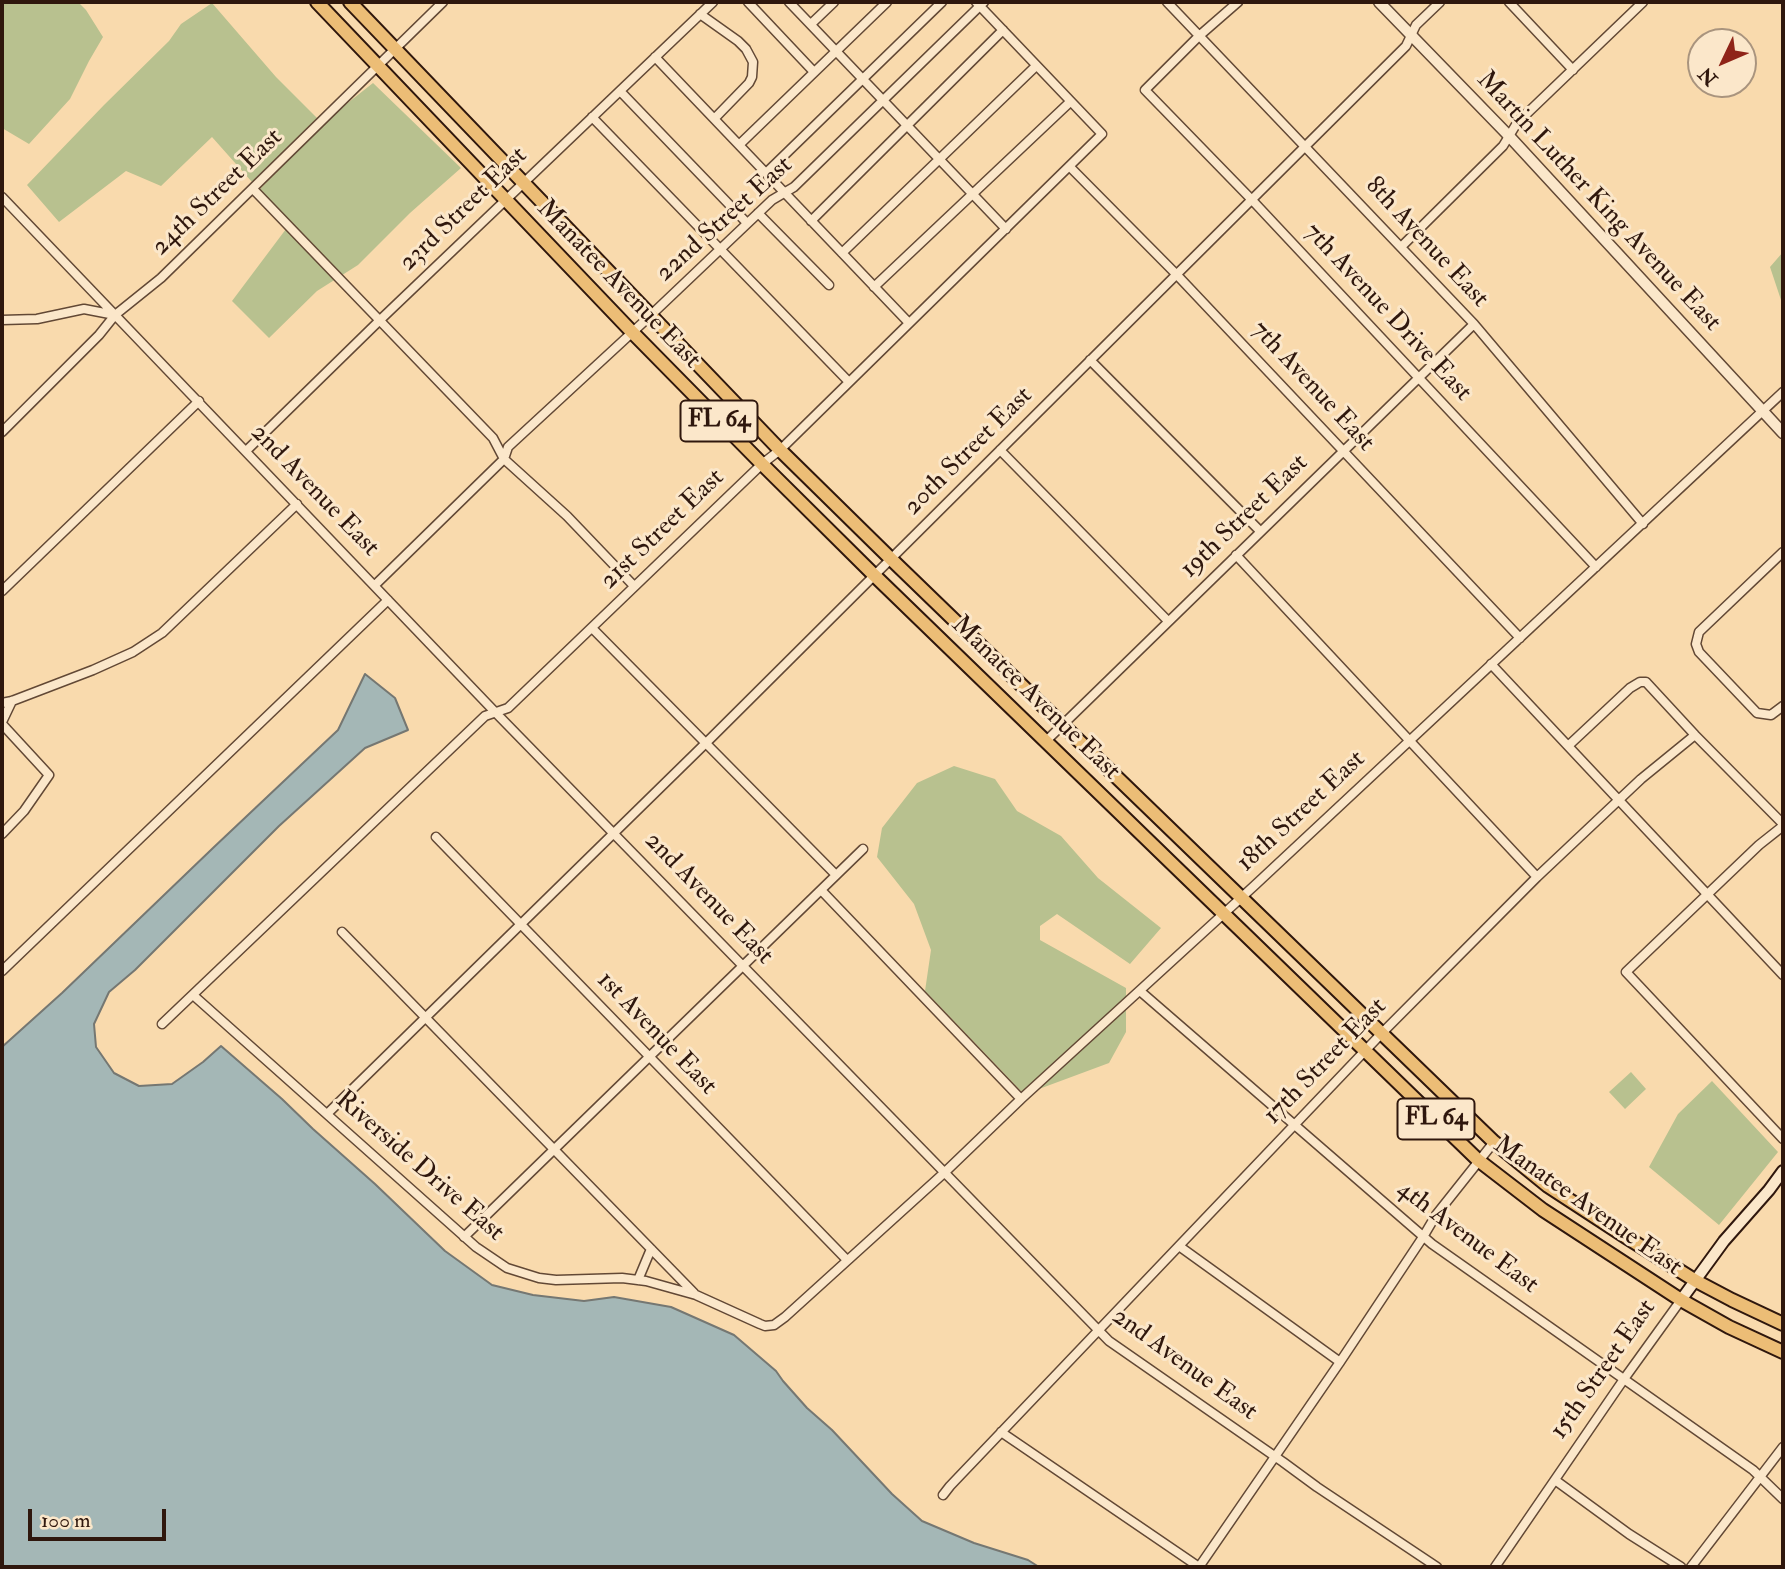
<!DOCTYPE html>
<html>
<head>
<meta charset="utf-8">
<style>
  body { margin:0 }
  #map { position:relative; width:1785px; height:1569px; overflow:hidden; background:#f9daad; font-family:"IM FELL Double Pica",serif }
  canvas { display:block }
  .frame { position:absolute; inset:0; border:4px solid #2f170d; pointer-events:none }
  .north { position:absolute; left:1687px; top:28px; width:70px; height:70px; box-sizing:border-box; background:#fbe7ca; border:2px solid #a9947e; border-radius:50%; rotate:226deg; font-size:19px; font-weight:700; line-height:28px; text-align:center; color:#2f170d }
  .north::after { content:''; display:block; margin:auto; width:24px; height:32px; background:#8f2418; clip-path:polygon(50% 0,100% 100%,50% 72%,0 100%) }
  .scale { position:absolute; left:28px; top:1509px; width:138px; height:32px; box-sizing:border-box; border:4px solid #2f170d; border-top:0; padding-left:9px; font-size:21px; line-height:24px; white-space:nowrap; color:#2f170d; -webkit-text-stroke:5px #fbe7ca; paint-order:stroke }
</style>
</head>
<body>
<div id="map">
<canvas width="1785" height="1569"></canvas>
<div class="frame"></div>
<div class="north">N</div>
<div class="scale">100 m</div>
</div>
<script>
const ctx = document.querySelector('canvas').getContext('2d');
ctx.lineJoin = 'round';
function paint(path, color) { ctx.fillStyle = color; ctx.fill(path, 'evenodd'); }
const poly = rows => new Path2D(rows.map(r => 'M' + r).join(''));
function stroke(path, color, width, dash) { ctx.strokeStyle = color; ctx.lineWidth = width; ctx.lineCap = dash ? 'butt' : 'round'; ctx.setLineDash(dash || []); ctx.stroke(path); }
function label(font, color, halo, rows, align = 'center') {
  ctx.font = font + ' "IM FELL Double Pica",serif'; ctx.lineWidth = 6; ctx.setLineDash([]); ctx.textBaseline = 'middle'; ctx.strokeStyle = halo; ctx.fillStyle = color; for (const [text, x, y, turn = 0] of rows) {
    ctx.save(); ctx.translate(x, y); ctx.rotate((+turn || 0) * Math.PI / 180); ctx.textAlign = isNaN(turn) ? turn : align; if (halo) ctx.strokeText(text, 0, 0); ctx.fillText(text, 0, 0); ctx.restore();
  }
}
const green = poly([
  [2,2,78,2,86,10,103,37,89,61,70,99,29,144,2,128],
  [212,3,276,77,317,118,252,182,212,137,161,186,126,171,59,222,27,185,104,105,169,41,181,24],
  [373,83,461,168,410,213,358,265,317,291,269,338,232,301,289,225,259,190,335,113],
  [1783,252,1783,306,1770,267],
  [954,766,995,779,1017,811,1061,836,1098,878,1161,928,1130,964,1057,914,1040,926,1040,940,1126,988,1126,997,1022,1092,925,991,931,950,914,904,877,857,882,828,917,783],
  [1126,1010,1126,1032,1109,1063,1039,1089],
  [1631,1072,1646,1089,1625,1109,1609,1092],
  [1712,1081,1778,1152,1719,1225,1649,1167,1678,1114]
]);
const water = poly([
  [365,674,395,698,408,730,365,748,279,826,135,970,109,992,94,1024,96,1047,114,1073,139,1086,172,1084,203,1062,221,1046,282,1099,313,1129,375,1184,445,1251,492,1285,533,1295,584,1301,614,1297,671,1307,734,1335,776,1371,783,1381,807,1408,832,1430,892,1494,922,1521,974,1543,1028,1560,1039,1567,2,1567,2,1047,62,993,213,848,338,730,365,674]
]);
const minor = poly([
  [748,2,814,72],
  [789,2,1006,229],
  [1167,2,1474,324,1643,524],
  [1238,2,1199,36,1145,90,1252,200,1596,567],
  [1509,2,1573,70],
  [700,14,738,41,746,49,753,62,752,77,749,83,715,118],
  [811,24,834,2],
  [655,57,909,323],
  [620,91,747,223],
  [592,117,849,382],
  [740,144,887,2],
  [1070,167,1177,275,1520,638],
  [766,173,942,2],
  [253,189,493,438,504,459,567,516,634,586],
  [2,197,495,712,1109,1341,1283,1462,1317,1487,1437,1567],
  [758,213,829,285],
  [811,221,1003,30],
  [1401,247,1503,146,1517,123,1643,2],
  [842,253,1036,66],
  [874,287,1070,102],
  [2,320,37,319,84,309,115,315],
  [1090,360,1260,531],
  [2,432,99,335,115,315,161,278,443,2],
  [1000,450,1168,621],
  [246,451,380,320,713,2],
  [1783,552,1699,632,1696,644,1699,652,1757,713,1771,715,1783,706],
  [1236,555,1537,877],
  [375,585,504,459,508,447,650,316,772,200,794,187,984,2],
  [2,591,199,401],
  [592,628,836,875],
  [1491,664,1783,975],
  [2,703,12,701,93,670,133,652,162,633,297,504],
  [2,722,12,701],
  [2,724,49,775,24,811,2,834],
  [1046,741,1474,324],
  [1568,746,1630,688,1640,682,1646,682,1695,735,1783,824],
  [1783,826,1759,845,1626,972,1783,1139],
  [436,837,847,1260],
  [821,890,1021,1099],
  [342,932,694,1293],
  [2,971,388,600],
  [1140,991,1432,1244,1753,1470,1783,1499],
  [193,995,476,1247,507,1268,539,1278,556,1280,622,1278,646,1281,696,1295,760,1324,765,1326,774,1325,785,1317,944,1173,1021,1099,1254,886,1783,392],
  [162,1024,485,716,508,708,762,464,780,450,1102,134,976,2],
  [327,1114,712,737,1406,46,1416,25,1440,2],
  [464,1237,863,849],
  [1179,1246,1340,1362],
  [638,1280,651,1249],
  [1001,1432,1199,1567],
  [1555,1480,1629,1534,1681,1567],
  [943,1495,950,1486,1382,1033,1537,877,1641,779,1695,735],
  [1199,1567,1340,1362,1423,1237,1436,1215,1494,1142],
  [1495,1567,1624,1379,1681,1300],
  [1691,1567,1783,1447]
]);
const tertiary = poly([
  [1379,2,1509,136,1783,433]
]);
const secondary = poly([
  [1681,1300,1724,1241,1769,1190,1783,1171]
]);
const primary = poly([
  [317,2,632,332,762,464,874,575,1478,1160,1543,1210,1681,1300,1729,1327,1783,1352],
  [350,2,780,450,891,559,1494,1142,1548,1186,1626,1237,1696,1281,1732,1300,1783,1324]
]);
const shields = [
  [719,421,77],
  [1436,1119,77]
];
const shieldNames = [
  ["FL 64",719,421],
  ["FL 64",1436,1119]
];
const streetNames = [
  ["24th Street East",218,193,-44],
  ["Martin Luther King Avenue East",1598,202,47],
  ["23rd Street East",464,210,-44],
  ["22nd Street East",725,220,-42],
  ["8th Avenue East",1426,243,47],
  ["Manatee Avenue East",618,285,46],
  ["7th Avenue Drive East",1387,313,47],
  ["7th Avenue East",1312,387,47],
  ["20th Street East",969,452,-45],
  ["2nd Avenue East",314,491,46],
  ["19th Street East",1245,517,-44],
  ["21st Street East",663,530,-44],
  ["Manatee Avenue East",1035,699,44],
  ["18th Street East",1302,812,-43],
  ["2nd Avenue East",708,899,46],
  ["1st Avenue East",656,1034,46],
  ["17th Street East",1326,1062,-46],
  ["Riverside Drive East",419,1167,41],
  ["Manatee Avenue East",1587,1207,35],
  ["4th Avenue East",1467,1238,37],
  ["2nd Avenue East",1184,1365,36],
  ["15th Street East",1604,1370,-55]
];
paint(green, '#b8c18f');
paint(water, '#a4b7b6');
stroke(water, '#757772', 2);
stroke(minor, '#624835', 11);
stroke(tertiary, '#624835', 13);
stroke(secondary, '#2f170d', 14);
stroke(primary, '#2f170d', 16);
stroke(minor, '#fbe7ca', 8);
stroke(tertiary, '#fbe7ca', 10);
stroke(secondary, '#fbe7ca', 10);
stroke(primary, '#ecbd76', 12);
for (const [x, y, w] of shields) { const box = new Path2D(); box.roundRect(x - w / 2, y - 20.5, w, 41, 5); ctx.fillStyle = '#fbe7ca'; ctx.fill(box); stroke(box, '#2f170d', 2); }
label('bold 24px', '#2f170d', null, shieldNames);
label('26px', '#2f170d', '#fbe7ca', streetNames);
</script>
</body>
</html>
